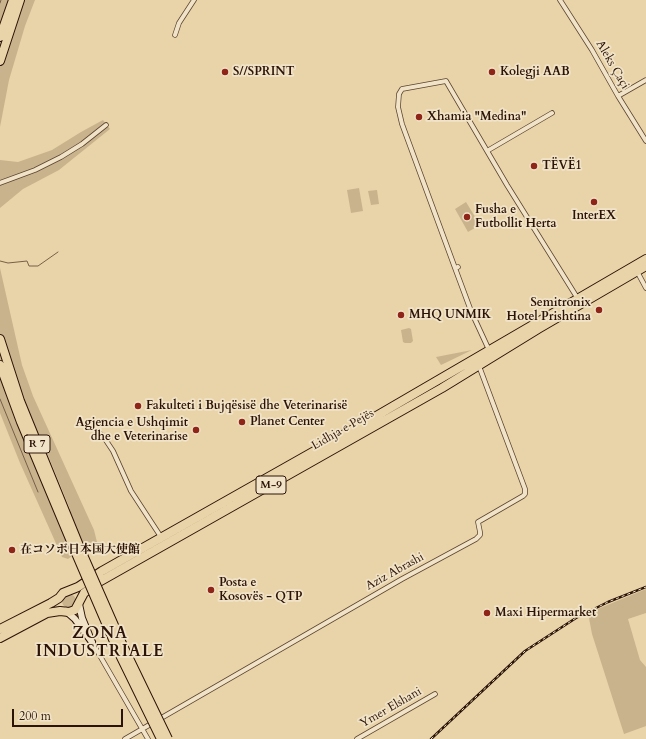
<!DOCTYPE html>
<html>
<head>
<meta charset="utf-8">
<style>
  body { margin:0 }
  #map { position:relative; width:646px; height:739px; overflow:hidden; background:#e9d4a9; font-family:Cardo,serif }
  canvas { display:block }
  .scale { position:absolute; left:12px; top:709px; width:111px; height:18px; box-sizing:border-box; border:2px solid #2c1307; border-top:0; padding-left:5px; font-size:12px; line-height:14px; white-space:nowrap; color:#2c1307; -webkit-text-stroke:3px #f1e3c7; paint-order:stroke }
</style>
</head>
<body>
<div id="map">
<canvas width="646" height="739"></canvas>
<div class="scale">200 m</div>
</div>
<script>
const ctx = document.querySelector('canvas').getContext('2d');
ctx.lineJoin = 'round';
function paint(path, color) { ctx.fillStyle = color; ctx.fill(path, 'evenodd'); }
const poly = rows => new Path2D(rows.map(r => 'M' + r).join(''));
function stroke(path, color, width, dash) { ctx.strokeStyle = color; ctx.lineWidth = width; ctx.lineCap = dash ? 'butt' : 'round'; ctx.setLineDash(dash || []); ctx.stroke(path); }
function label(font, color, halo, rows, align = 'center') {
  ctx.font = font + ' Cardo,"Noto Serif SC","Noto Serif JP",serif'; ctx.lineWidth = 3.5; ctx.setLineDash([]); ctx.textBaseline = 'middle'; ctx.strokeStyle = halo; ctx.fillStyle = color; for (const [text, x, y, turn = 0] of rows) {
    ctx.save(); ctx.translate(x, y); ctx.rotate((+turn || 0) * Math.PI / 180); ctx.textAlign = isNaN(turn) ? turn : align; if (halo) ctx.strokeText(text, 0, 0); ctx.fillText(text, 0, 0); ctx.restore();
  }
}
const green = poly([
  [0,0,35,0,25,26,9,80,0,127],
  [103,120,110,129,59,170,23,189,0,208,0,160,18,162,52,150,81,132],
  [359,188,363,211,351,213,347,190],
  [377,190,379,204,371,205,368,191],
  [466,202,480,225,468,232,455,209],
  [0,268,22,365,33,396,94,530,97,542,90,549,72,556,68,559,62,557,50,530,20,463,0,413],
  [47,453,70,509,57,515,32,459],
  [409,328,411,329,413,341,411,343,405,343,403,342,401,330],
  [472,350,441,365,436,357],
  [646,589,646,613,628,619,640,660,646,667,646,726,624,734,592,634,588,613],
  '62 601a7 7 0 1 1 14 0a7 7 0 1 1-14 0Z'
]);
const stream = poly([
  [0,3,1,0],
  [0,261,8,263,27,261,29,266,38,266,58,252],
  [0,399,38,492]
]);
const street = poly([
  [560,0,592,50,618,96,646,141],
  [175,35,179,23,194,0],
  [618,96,646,80],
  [487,151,552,113],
  [0,183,35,170,61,157,82,144,106,125],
  [458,267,455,268,471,311,489,350],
  [455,268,402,124,398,107,399,94,402,89,446,81,507,185,578,299],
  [639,275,646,288],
  [97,431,103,436,113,451,131,491,161,537],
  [92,642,148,739],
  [125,739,402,579,476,539,480,535,480,532,478,522,523,496,525,494,525,489,479,366],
  [357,739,435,694]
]);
const secondary = poly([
  [79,604,82,618,89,635],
  [66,611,75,619,92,642]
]);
const highway = poly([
  [0,37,13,0],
  [0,61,20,0],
  [0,339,20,401,80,548],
  [0,365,21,422,75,551],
  [0,629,51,603,59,598,63,593,78,587,102,571,378,415,646,259],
  [0,638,47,613,60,611,69,612,75,610,84,593,99,582,442,388,538,329,646,266]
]);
const rail = poly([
  [431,739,525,651,576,618,608,602,646,587]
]);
const highwayBridge = poly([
  [80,548,124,648,168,739],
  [75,551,118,651,161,739]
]);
const markers = [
  [225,72,4,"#8f2418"],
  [492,72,4,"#8f2418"],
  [419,117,4,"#8f2418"],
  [534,166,4,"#8f2418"],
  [594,202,4,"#8f2418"],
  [467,217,4,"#8f2418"],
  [599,310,4,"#8f2418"],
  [401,315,4,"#8f2418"],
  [138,406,4,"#8f2418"],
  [242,422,4,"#8f2418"],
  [196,430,4,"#8f2418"],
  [12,550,4,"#8f2418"],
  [211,590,4,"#8f2418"],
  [487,613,4,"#8f2418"]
];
const shields = [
  [37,444,26],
  [271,485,30]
];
const shieldNames = [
  ["R 7",37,444],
  ["M-9",271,485]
];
const streetNames = [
  ["Aleks Çaçi",612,65,60],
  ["Lidhja e Pejës",343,430,-30],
  ["Aziz Abrashi",395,572,-29],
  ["Ymer Elshani",391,708,-30]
];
const poiNames = [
  ["S//SPRINT",233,72],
  ["Kolegji AAB",500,72],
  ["Xhamia \"Medina\"",427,117],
  ["TËVË1",542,166],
  ["Fusha e",475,210],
  ["Futbollit Herta",475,224],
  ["InterEX",594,216,"center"],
  ["Semitronix",591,303,"right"],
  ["Hotel Prishtina",591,317,"right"],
  ["MHQ UNMIK",409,315],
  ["Fakulteti i Bujqësisë dhe Veterinarisë",146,406],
  ["Planet Center",250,422],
  ["Agjencia e Ushqimit",188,423,"right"],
  ["dhe e Veterinarise",188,437,"right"],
  ["在コソボ日本国大使館",20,550],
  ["Posta e",219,583],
  ["Kosovës - QTP",219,597],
  ["Maxi Hipermarket",495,613]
];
const districtNames = [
  ["ZONA",100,634],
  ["INDUSTRIALE",100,652]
];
paint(green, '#c9b38d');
stroke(stream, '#775f47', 1);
stroke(street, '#5b4330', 5.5);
stroke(secondary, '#2c1307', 8);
stroke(highway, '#2c1307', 10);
stroke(street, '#f1e3c7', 4);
stroke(secondary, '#f1e3c7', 6);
stroke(highway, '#e9d4a9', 8);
stroke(rail, '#2c1307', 2.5);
stroke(rail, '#f1e3c7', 1, [3]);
stroke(highwayBridge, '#2c1307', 10, []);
stroke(highwayBridge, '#e9d4a9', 8);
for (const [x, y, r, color] of markers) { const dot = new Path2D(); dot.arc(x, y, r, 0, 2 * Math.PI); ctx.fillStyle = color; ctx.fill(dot); stroke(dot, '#f1e3c7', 1.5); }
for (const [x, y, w] of shields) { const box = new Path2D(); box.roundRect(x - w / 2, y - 9, w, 18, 3); ctx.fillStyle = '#f1e3c7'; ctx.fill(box); stroke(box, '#2c1307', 1); }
label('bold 11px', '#2c1307', null, shieldNames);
label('12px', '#2c1307', '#f1e3c7', streetNames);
label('bold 12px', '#2c1307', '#f1e3c7', poiNames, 'left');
ctx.letterSpacing = '1px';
label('bold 16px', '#2c1307', '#f1e3c7', districtNames);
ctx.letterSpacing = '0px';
</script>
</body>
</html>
